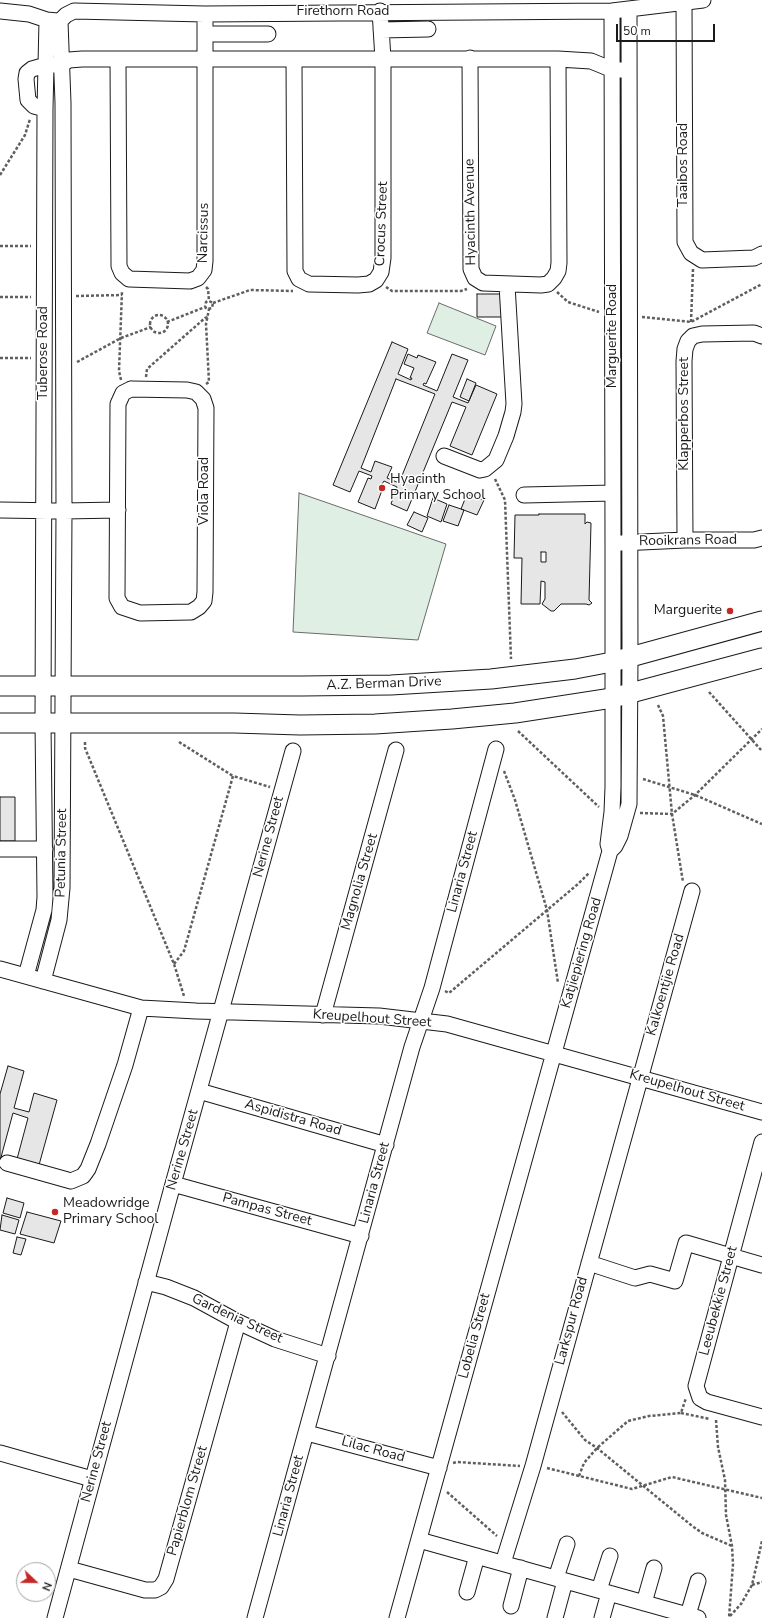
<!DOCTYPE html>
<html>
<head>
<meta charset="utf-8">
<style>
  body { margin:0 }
  #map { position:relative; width:762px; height:1618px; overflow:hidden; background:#fff; font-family:"Nunito Sans",sans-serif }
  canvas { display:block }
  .north { position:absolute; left:16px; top:1562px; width:40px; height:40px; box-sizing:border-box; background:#fff; border:1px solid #a3a3a3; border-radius:50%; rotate:112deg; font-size:11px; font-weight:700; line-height:16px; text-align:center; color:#1a1a1a }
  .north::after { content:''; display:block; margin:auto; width:14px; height:18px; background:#c62828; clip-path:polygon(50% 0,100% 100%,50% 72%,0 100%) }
  .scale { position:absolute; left:616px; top:24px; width:99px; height:18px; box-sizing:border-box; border:2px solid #1a1a1a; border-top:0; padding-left:5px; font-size:12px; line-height:14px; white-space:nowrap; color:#1a1a1a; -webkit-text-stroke:3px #fff; paint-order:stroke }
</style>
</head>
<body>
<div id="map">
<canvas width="762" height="1618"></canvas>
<div class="north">N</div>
<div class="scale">50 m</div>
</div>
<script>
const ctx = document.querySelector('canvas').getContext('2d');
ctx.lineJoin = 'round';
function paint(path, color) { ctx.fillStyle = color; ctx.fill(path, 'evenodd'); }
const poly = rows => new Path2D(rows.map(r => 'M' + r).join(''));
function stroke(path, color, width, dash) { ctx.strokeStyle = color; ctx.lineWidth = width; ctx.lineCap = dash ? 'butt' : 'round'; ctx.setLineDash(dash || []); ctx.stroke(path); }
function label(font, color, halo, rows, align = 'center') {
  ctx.font = font + ' "Nunito Sans",sans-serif'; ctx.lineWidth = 3; ctx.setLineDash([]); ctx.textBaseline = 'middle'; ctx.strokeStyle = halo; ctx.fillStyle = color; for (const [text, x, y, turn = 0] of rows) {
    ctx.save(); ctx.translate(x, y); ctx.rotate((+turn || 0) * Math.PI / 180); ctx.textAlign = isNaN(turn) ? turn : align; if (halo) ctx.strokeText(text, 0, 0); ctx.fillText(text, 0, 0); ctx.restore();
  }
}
const green = poly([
  [439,303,496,326,485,355,427,333,439,303],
  [299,493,446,544,418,640,293,632,299,493]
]);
const building = poly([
  [477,294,505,294,505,317,477,317,477,294],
  [392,342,408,349,398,374,411,380,412,378,410,378,414,368,404,364,408,354,417,358,418,355,436,362,426,384,424,383,423,385,437,391,452,354,468,360,453,397,468,403,476,385,497,394,472,455,450,446,466,407,452,402,407,511,391,504,397,487,384,481,382,484,384,485,375,509,358,502,368,478,371,479,372,476,359,471,350,492,333,485,392,342],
  [396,379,435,394,399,483,387,478,392,467,375,461,371,472,361,468,396,379],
  [467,379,476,383,469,401,460,397,467,379],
  [467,494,484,500,477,515,461,509,467,494],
  [433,498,447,504,441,522,427,516,433,498],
  [449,505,464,510,458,526,443,521,449,505],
  [414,512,428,518,422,532,407,525,414,512],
  [539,514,585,514,585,524,587,522,591,523,589,600,592,603,589,605,586,604,561,604,554,611,551,611,542,604,545,599,545,582,541,581,540,604,521,604,522,558,514,558,515,515,539,515,539,514],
  [541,552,546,552,546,562,541,562,541,552],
  [0,797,15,797,15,841,0,841,0,797],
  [8,1066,24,1071,14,1108,29,1112,34,1093,57,1100,39,1165,17,1159,28,1118,13,1113,0,1161,0,1094,8,1066],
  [7,1198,24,1203,20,1218,3,1213,7,1198],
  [27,1212,61,1221,54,1243,20,1234,27,1212],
  [2,1215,19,1220,15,1234,0,1230,2,1215],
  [17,1237,26,1239,21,1255,13,1253,17,1237]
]);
const path = poly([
  [0,175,25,135,30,119],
  [0,246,31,246],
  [206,287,208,289,209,301],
  [386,287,392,291,461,291,467,289],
  [557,292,568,302,599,312],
  [76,296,122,295],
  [0,297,31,297],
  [213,303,250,290,293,291],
  '150 324a9 9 0 1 1 18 0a9 9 0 1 1-18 0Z',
  [642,317,691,322,762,284],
  [167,322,205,307,207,309,212,308,213,303,209,301,206,302,205,307],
  [691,322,693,269],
  [0,358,31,358],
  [77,362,121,338,151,327],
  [146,377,147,369,205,318,208,317],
  [121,380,119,371,122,291],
  [206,384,209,382,206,324,209,309],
  [495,479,505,500,511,659],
  [709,692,762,751],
  [658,705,663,716,672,814,683,882],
  [518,731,599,807],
  [85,742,85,748,174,964,184,996],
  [179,742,233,776],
  [504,771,515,800,547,910,558,983],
  [643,779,695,795,762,824],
  [640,813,672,814,695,795,762,729],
  [174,964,184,951,233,776,270,787],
  [445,991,449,993,578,884,589,873],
  [562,1412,585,1440,597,1448,691,1525,702,1533,732,1546],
  [681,1413,710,1419],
  [716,1420,718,1447,725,1480,726,1515,732,1546,733,1564,729,1618],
  [453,1463,457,1462,520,1466],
  [547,1468,632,1489,672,1477,762,1498],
  [579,1476,584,1463,597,1448,628,1421,649,1416,681,1413,686,1398],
  [447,1492,497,1536],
  [752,1585,762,1582],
  [730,1616,741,1604,752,1585,762,1541]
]);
const minor = poly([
  [684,2,685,242,691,253,702,260,754,258,762,254],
  [0,11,29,14,47,20,57,21],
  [60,21,66,15,74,11,205,14,612,11,703,0],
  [381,30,428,29],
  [205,34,268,34],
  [470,58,471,269,475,278,483,283,541,285,548,284,554,278,558,271,559,263,558,59],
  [118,59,119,266,122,273,129,279,190,281,198,278,204,270,205,261,205,14],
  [294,59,295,271,299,279,309,284,358,285,369,284,376,280,381,272,383,258,383,59,380,11],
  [45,109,34,106,28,100,26,79,27,73,32,69,46,65,61,65,69,60,82,59,558,59,591,61,613,70,622,70],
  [131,389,187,390,196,392,203,399,206,408,205,592,204,601,199,607,191,612,140,613,122,607,117,598,118,404,123,393,131,389],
  [444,456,480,470,485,469,496,460,506,436,513,412,514,404,507,285],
  [524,495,613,493],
  [0,510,64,511,118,510],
  [685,540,684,361,685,349,688,341,693,336,702,334,754,333,762,336],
  [620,543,685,540,754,540,762,538],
  [0,849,45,849],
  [610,851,608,844,612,812,613,787,613,544,612,11],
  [0,969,141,1008,196,1011,379,1016,447,1024,762,1112],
  [26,976,44,910,45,897,43,723,45,109,47,20],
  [43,981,59,920,62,888,64,511,63,103,60,21],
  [323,1015,396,750],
  [199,1091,386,1145],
  [762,1142,696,1386,700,1398,707,1402,762,1417],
  [7,1163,71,1181,83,1176,88,1169,98,1144,125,1065,141,1008],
  [173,1184,361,1236],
  [589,1263,635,1278,650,1274,675,1281,686,1243,762,1265],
  [146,1282,166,1287,194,1298,238,1322,275,1339,328,1356],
  [307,1433,439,1468],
  [0,1453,92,1479],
  [419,1540,698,1618],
  [503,1563,533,1466,692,891],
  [69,1569,145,1590,155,1590,161,1587,166,1579,238,1322],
  [556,1578,567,1544],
  [599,1590,610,1556],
  [467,1592,477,1556],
  [644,1603,654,1568],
  [511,1606,521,1568],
  [688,1615,698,1581],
  [55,1618,173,1184,293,751],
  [255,1618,412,1047,432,988,496,749],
  [397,1618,610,851,615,846,620,836,629,804,630,657,629,9],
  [555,1618,565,1581],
  [602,1618,609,1593]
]);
const major = poly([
  [0,686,302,686,391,685,491,679,575,669,612,662,762,621],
  [0,723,234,723,300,725,375,724,452,719,515,713,612,698,762,658]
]);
const markers = [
  [382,488,4,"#c62828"],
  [730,611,4,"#c62828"],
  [55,1212,4,"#c62828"]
];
const streetNames = [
  ["Firethorn Road",343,12],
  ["Taaibos Road",684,165,-90],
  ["Hyacinth Avenue",471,212,-91],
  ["Crocus Street",382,224,-88],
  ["Narcissus",204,233,-89],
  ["Marguerite Road",613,336,-90],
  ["Tuberose Road",44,353,-90],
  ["Klapperbos Street",685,414,-90],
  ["Viola Road",205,491,-90],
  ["Rooikrans Road",688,541,-1],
  ["A.Z. Berman Drive",384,684,-2],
  ["Nerine Street",269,837,-75],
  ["Petunia Street",62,853,-89],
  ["Linaria Street",463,872,-75],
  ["Magnolia Street",360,882,-74],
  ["Katjiepiering Road",582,953,-74],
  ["Kalkoentjie Road",666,985,-74],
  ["Kreupelhout Street",372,1019,4],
  ["Kreupelhout Street",687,1091,16],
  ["Aspidistra Road",293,1118,16],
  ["Nerine Street",183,1150,-74],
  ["Linaria Street",375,1183,-75],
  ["Pampas Street",267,1210,15],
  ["Leeubekkie Street",719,1301,-75],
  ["Gardenia Street",237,1319,25],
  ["Larkspur Road",572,1321,-75],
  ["Lobelia Street",475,1336,-75],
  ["Lilac Road",373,1450,15],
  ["Nerine Street",97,1462,-75],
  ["Linaria Street",289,1496,-75],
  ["Papierblom Street",188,1501,-74]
];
const poiNames = [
  ["Hyacinth",390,480],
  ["Primary School",390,496],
  ["Marguerite",722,611,"right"],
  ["Meadowridge",63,1204],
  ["Primary School",63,1220]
];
paint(green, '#e0efe3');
stroke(green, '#6a6a6a', 1);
paint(building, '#e6e6e6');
stroke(building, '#1a1a1a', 1);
stroke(minor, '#1a1a1a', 17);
stroke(major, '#1a1a1a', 21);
stroke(path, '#5f5f5f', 2.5, [3, 2]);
stroke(minor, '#fff', 15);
stroke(major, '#fff', 19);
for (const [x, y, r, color] of markers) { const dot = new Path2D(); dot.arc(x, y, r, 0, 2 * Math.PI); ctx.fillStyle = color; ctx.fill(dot); stroke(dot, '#fff', 1.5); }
label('14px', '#1a1a1a', '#fff', streetNames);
label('14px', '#1a1a1a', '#fff', poiNames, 'left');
</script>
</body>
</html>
